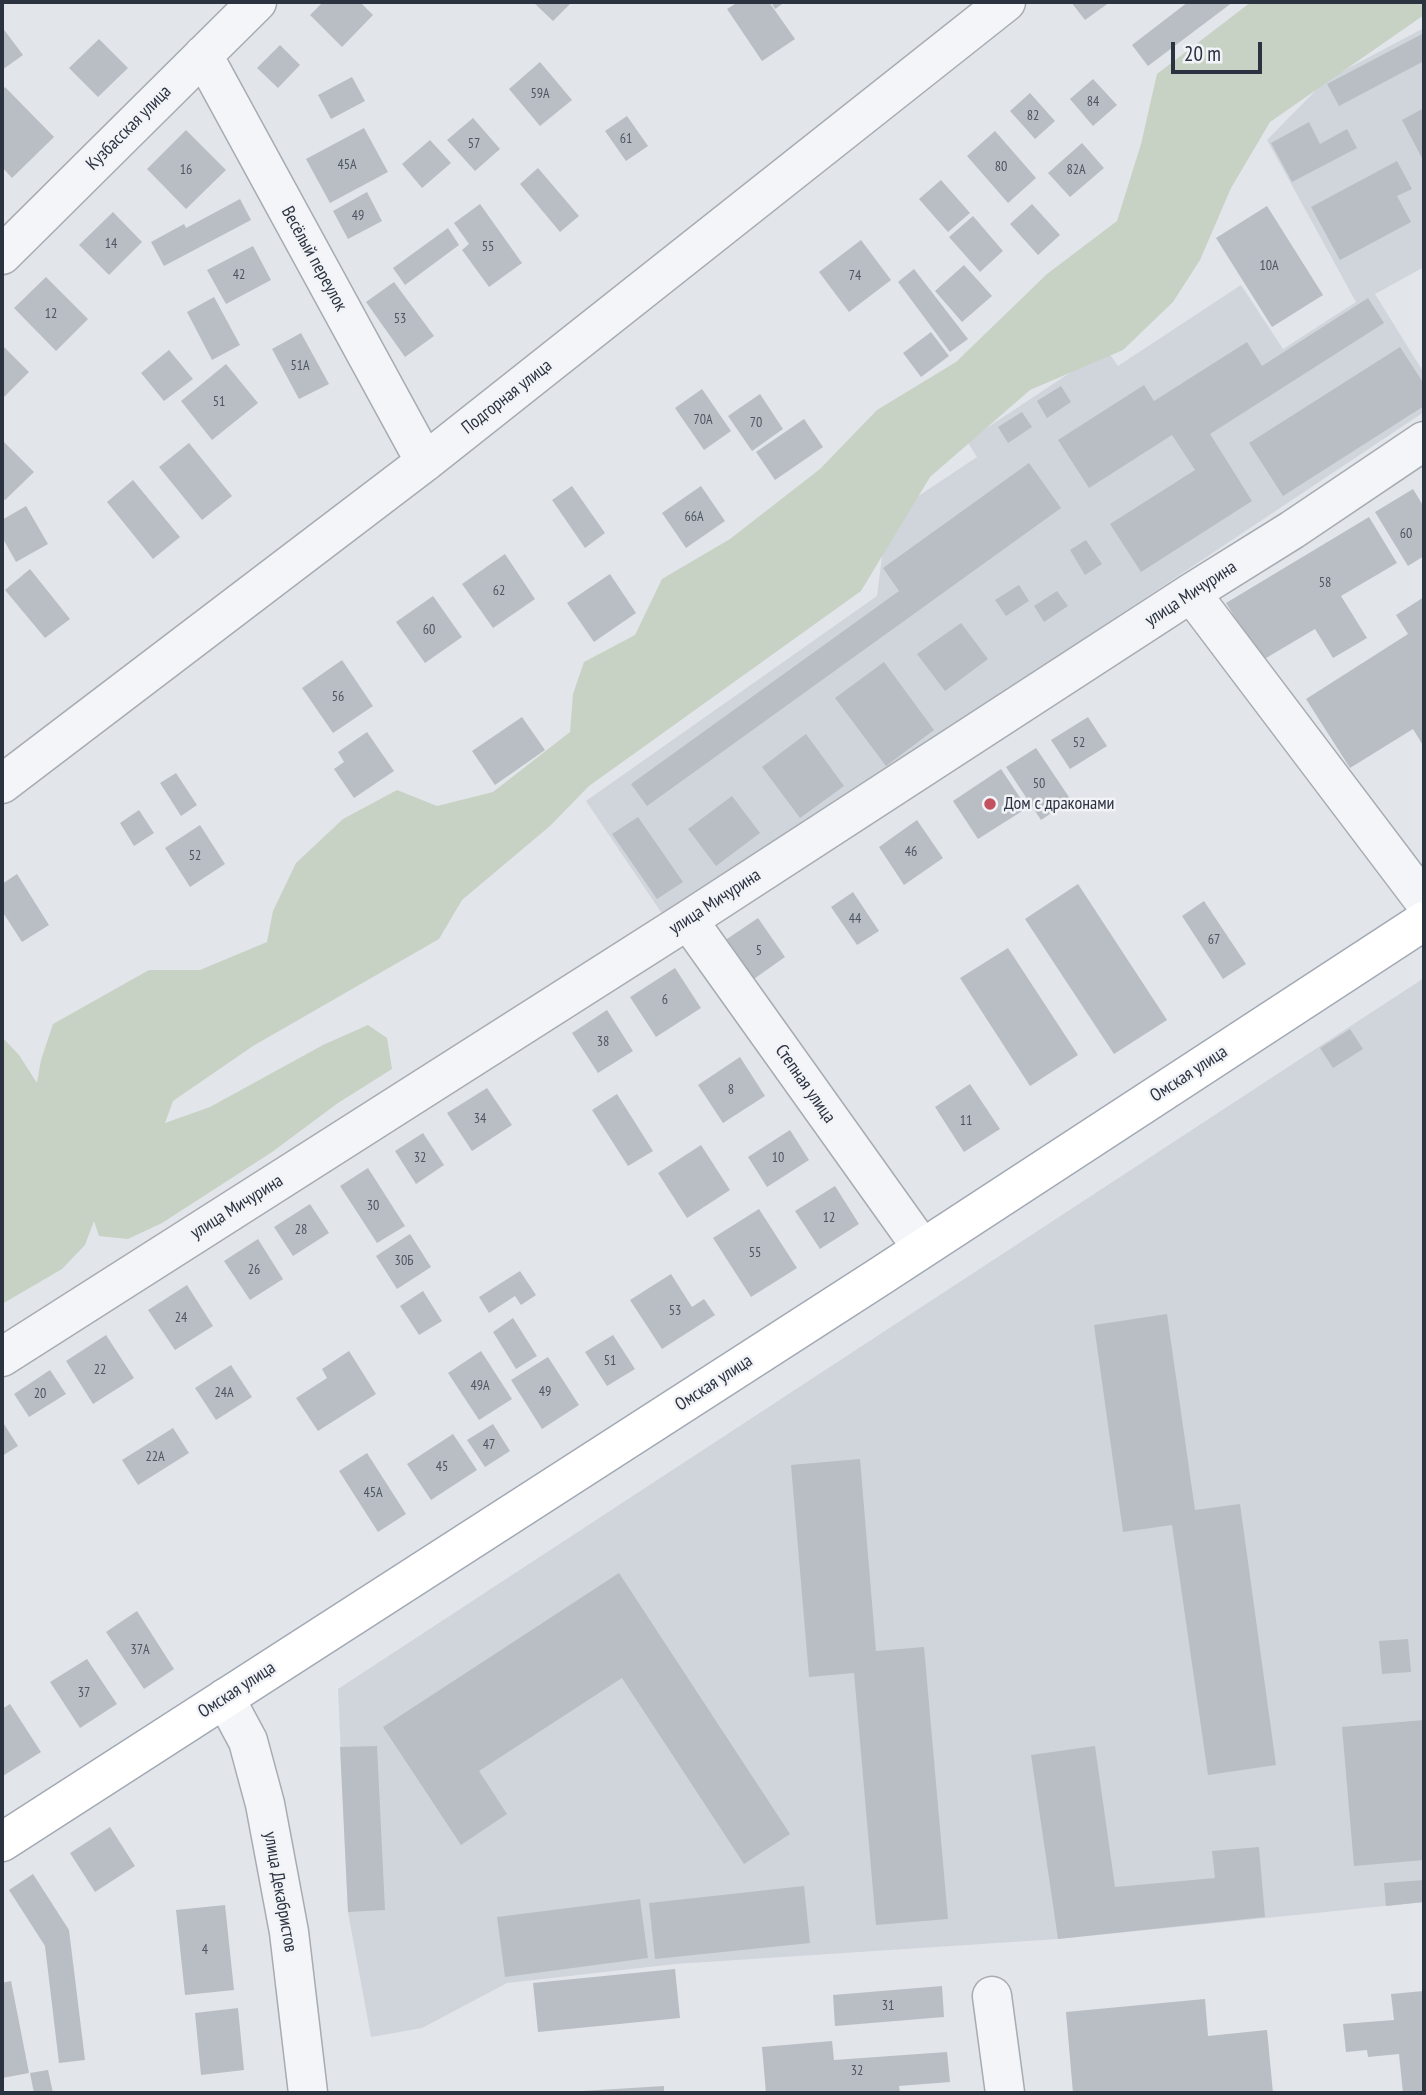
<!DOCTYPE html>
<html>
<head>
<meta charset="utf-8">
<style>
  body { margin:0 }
  #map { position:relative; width:1426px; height:2095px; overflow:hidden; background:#e2e5e9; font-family:"PT Sans Narrow",sans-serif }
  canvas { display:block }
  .frame { position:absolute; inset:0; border:4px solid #2b3240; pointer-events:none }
  .scale { position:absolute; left:1171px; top:42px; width:91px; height:32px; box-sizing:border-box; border:4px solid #2b3240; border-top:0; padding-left:9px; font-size:21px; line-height:24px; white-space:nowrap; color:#2b3240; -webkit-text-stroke:5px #f1f3f7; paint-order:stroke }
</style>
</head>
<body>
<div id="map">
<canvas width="1426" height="2095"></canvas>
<div class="frame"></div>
<div class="scale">20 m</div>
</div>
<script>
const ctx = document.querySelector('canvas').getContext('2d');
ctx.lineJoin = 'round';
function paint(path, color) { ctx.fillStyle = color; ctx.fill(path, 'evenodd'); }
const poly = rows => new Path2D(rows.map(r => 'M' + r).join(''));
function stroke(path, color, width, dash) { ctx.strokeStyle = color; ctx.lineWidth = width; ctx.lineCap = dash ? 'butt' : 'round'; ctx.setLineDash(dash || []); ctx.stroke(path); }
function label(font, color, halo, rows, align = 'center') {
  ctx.font = font + ' "PT Sans Narrow",sans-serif'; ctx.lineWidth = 5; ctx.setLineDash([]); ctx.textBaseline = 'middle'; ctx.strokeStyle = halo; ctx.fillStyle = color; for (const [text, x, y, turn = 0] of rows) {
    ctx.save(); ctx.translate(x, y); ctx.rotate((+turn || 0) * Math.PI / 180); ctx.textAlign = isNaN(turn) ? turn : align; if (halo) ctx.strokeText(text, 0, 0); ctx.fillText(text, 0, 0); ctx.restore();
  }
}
const built = poly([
  [1424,28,1424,267,1375,294,1424,373,1424,412,665,918,586,801,877,596,887,517,977,457,967,441,1106,349,1118,366,1241,285,1283,349,1356,302,1267,140,1326,80],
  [1424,978,1424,1902,1058,1939,675,1964,507,1983,422,2028,371,2037,348,1912,338,1689]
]);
const green = poly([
  [1251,2,1424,2,1424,15,1270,122,1231,188,1200,260,1173,302,1123,350,1030,390,930,477,861,591,589,786,550,826,462,900,439,939,253,1046,173,1101,165,1123,210,1107,323,1045,368,1025,387,1038,392,1069,338,1103,272,1152,162,1223,128,1239,99,1236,94,1221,85,1245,62,1269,2,1304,2,1037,19,1055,37,1083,41,1060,53,1024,149,970,200,970,267,942,273,911,296,863,343,819,397,790,437,806,493,792,570,732,573,694,584,662,635,635,662,579,730,539,820,469,877,410,956,362,1047,274,1117,221,1141,144,1157,74]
]);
const building = poly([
  [323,2,360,2,373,15,342,47,310,15],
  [533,2,572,2,553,21],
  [738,2,769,2,795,39,762,61,727,9],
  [771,2,785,2,775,9],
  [1071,2,1110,2,1085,20],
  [1188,2,1233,2,1148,66,1132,45],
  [2,27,23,55,2,70],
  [1424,33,1424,61,1339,106,1327,84],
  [99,39,128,68,98,97,69,68],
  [280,45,300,65,278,88,257,68],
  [540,62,572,100,540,126,509,89],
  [352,77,365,101,331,119,318,95],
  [1093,79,1117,105,1093,126,1070,99],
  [5,87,54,137,12,178,2,167,2,91],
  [1030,93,1055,121,1035,139,1010,111],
  [1424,108,1424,162,1402,120],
  [627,116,648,146,626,161,605,131],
  [473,118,500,149,475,171,447,140],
  [1309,122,1320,144,1347,129,1357,148,1292,182,1271,143],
  [364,128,388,172,330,203,306,159],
  [186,130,226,170,186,209,147,169],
  [995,131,1036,178,1008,203,967,156],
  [430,140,451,163,422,188,402,164],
  [1082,143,1104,168,1070,197,1048,173],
  [1397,161,1412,189,1397,196,1411,222,1340,260,1311,207],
  [538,168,579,216,560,232,520,184],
  [941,180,970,213,948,232,919,199],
  [367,192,382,221,348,239,333,211],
  [240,199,251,220,164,266,151,242,184,224,186,228],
  [480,204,522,263,489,287,462,250,469,244,454,223],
  [1032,204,1060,235,1038,255,1010,224],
  [1267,206,1323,295,1272,327,1216,238],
  [113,212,142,242,109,275,79,245],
  [973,216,1003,251,980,272,949,237],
  [448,228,459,245,405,285,393,268],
  [861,240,891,280,849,312,819,272],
  [253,246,271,280,226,304,207,270],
  [964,265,992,296,962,322,935,291],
  [914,269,968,339,950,352,898,282],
  [46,277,88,319,56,351,14,308],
  [394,282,434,336,405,357,366,302],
  [214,297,240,345,212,360,187,312],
  [1368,298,1384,323,1210,434,1252,501,1141,572,1110,524,1195,470,1172,435,1089,488,1058,440,1144,385,1154,401,1247,342,1262,366],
  [931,332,949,356,921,377,903,353],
  [301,333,329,384,299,399,272,349],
  [2,345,29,372,2,399],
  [1400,347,1424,384,1424,406,1283,496,1249,443],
  [169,350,193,379,164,401,141,373],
  [226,364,258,403,212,440,181,401],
  [1061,386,1071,402,1047,418,1037,401],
  [702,389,731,431,704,450,675,408],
  [760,394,783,429,752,451,728,416],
  [1022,412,1032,427,1008,443,998,427],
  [804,419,823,447,775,480,756,452],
  [2,440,34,472,5,500,2,497],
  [189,443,232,496,202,520,159,467],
  [1029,463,1061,508,647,806,631,784,899,591,883,568],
  [133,480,180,537,153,559,107,502],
  [572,486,605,533,585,548,552,500],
  [701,486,725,521,686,548,662,513],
  [1413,489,1424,507,1424,556,1408,566,1375,512],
  [26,506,48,544,16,562,2,537,2,520],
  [1369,517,1397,563,1341,596,1367,638,1333,658,1315,629,1261,661,1226,603],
  [1086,540,1102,564,1085,575,1070,550],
  [505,554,535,599,493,628,462,584],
  [30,569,70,619,45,638,5,590],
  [610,574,636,613,594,642,567,603],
  [1019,585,1029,601,1006,616,995,600],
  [1057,591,1068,606,1044,622,1034,606],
  [433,596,462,637,425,663,396,622],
  [1424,597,1424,747,1413,729,1350,768,1306,699,1408,634,1396,615],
  [961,623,988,659,945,691,917,654],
  [342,660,373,706,333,733,302,688],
  [884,662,934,730,886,766,835,698],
  [522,717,545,750,495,785,472,751],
  [1088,717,1107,746,1070,769,1051,740],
  [367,732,394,771,354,798,334,769,344,762,338,752],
  [806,734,844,786,800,818,762,767],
  [1036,748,1071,800,1041,820,1006,767],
  [1001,769,1027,808,978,839,953,801],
  [176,773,197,805,181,816,160,783],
  [732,796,760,833,716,866,688,829],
  [139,810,154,833,134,846,120,823],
  [638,817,683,882,657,899,612,834],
  [917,820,943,858,904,885,879,847],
  [200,825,225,864,190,887,165,848],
  [17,874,49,925,22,942,2,911,2,884],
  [1078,884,1167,1020,1114,1054,1025,919],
  [853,892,879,931,857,945,831,907],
  [1204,901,1246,964,1223,979,1182,916],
  [758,918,785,957,751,981,724,941],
  [1008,948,1078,1055,1030,1086,960,978],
  [675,968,701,1008,656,1037,630,997],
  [607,1010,633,1051,598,1073,572,1033],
  [1350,1029,1363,1049,1333,1068,1320,1048],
  [740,1057,765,1096,723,1123,698,1085],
  [970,1084,1000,1129,964,1152,935,1107],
  [487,1088,512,1125,472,1151,447,1113],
  [617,1094,653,1151,628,1166,592,1110],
  [790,1130,809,1160,767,1187,748,1157],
  [423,1133,444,1165,416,1184,395,1151],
  [701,1145,730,1190,687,1218,658,1173],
  [368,1168,405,1226,377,1243,340,1186],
  [835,1186,859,1224,820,1249,795,1211],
  [310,1204,329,1233,293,1256,274,1227],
  [759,1209,797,1268,751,1297,713,1238],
  [410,1234,431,1267,397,1289,376,1256],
  [258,1239,283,1279,250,1300,224,1261],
  [520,1271,536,1295,521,1305,515,1296,489,1313,479,1297],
  [671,1274,692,1307,704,1299,715,1315,662,1349,630,1300],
  [187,1285,213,1326,175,1350,148,1310],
  [423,1291,442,1321,419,1335,400,1306],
  [1167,1314,1195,1510,1240,1504,1276,1765,1208,1775,1172,1525,1123,1532,1094,1325],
  [513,1318,537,1356,516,1369,493,1332],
  [106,1335,134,1378,93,1404,66,1361],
  [613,1335,635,1369,607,1386,585,1352],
  [349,1351,376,1394,318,1431,296,1398,327,1378,322,1369],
  [481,1351,512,1399,479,1420,448,1373],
  [548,1357,579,1405,542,1429,511,1380],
  [231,1365,252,1397,216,1420,195,1388],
  [50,1370,66,1394,29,1417,14,1394],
  [2,1421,18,1446,2,1456],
  [493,1424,510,1451,485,1467,467,1440],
  [173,1428,189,1453,138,1485,122,1460],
  [453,1434,477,1470,431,1500,407,1464],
  [367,1453,406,1514,378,1532,339,1471],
  [860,1459,876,1651,924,1647,948,1919,876,1925,854,1673,809,1677,791,1465],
  [619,1573,790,1834,744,1864,622,1678,479,1771,507,1814,461,1845,383,1727],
  [137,1611,174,1669,144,1689,106,1632],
  [1408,1639,1411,1672,1382,1674,1379,1641],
  [87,1659,117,1704,80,1728,50,1682],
  [10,1704,41,1752,3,1776,2,1709],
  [1424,1720,1424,1860,1354,1866,1342,1727],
  [377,1746,385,1910,348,1912,340,1747],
  [1095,1746,1115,1887,1215,1878,1212,1851,1259,1847,1265,1917,1058,1939,1031,1755],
  [110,1827,135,1866,95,1892,70,1853],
  [33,1874,69,1930,85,2060,59,2063,45,1946,9,1890],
  [1424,1880,1424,1902,1386,1906,1384,1883],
  [804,1886,810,1943,655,1959,649,1903],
  [640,1899,648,1958,505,1977,497,1917],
  [225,1905,234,1990,185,1995,176,1910],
  [675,1969,680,2018,538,2032,533,1983],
  [11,1981,29,2073,2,2078,2,1983],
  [942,1986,944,2017,835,2026,833,1995],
  [1424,1991,1424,2093,1403,2093,1399,2054,1368,2057,1367,2050,1346,2052,1343,2024,1394,2020,1391,1994],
  [1205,1999,1208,2036,1267,2030,1273,2093,1073,2093,1066,2012],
  [238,2008,244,2070,201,2075,195,2013],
  [832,2041,834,2060,947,2052,950,2082,899,2086,900,2093,851,2093,851,2091,819,2093,766,2093,762,2047],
  [48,2070,53,2093,34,2093,30,2073],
  [664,2086,664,2093,583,2093,583,2091]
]);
const minor = poly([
  [203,55,425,462],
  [2,255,257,2],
  [1191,593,1424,901],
  [2,784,425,462,1006,2],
  [688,920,922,1248],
  [2,1357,688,920,1191,593,1292,530,1424,441],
  [225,1698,248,1741,265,1804,289,1932,308,2093],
  [992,1996,1005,2093]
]);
const major = poly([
  [2,1842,879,1277,1424,921]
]);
const markers = [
  [990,804,7,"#c35260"]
];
const numberNames = [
  ["59А",540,94],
  ["84",1093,102],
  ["82",1033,116],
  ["61",626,139],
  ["57",474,144],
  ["45А",347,165],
  ["80",1001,167],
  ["16",186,170],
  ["82А",1076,170],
  ["49",358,216],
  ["14",111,244],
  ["55",488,247],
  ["10А",1269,266],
  ["42",239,275],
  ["74",855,276],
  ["12",51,314],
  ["53",400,319],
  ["51А",300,366],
  ["51",219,402],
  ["70А",703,420],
  ["70",756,423],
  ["66А",694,517],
  ["60",1406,534],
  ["58",1325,583],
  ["62",499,591],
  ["60",429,630],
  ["56",338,697],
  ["52",1079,743],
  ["50",1039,784],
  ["46",911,852],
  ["52",195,856],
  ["44",855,919],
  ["67",1214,940],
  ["5",759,951],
  ["6",665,1000],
  ["38",603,1042],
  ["8",731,1090],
  ["34",480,1119],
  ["11",966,1121],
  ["32",420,1158],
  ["10",778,1158],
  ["30",373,1206],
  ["12",829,1218],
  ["28",301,1230],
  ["55",755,1253],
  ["30Б",404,1261],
  ["26",254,1270],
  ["53",675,1311],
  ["24",181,1318],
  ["51",610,1361],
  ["22",100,1370],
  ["49А",480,1386],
  ["49",545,1392],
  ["24А",224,1393],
  ["20",40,1394],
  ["47",489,1445],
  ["22А",155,1457],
  ["45",442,1467],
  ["45А",373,1493],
  ["37А",140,1650],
  ["37",84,1693],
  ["4",205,1950],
  ["31",888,2006],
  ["32",857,2071]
];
const streetNames = [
  ["Кузбасская улица",129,128,-45],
  ["Весёлый переулок",314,259,61],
  ["Подгорная улица",507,397,-38],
  ["улица Мичурина",1191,594,-33],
  ["улица Мичурина",715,902,-33],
  ["Омская улица",1189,1074,-33],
  ["Степная улица",805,1084,55],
  ["улица Мичурина",237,1207,-32],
  ["Омская улица",714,1383,-33],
  ["Омская улица",237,1690,-33],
  ["улица Декабристов",280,1892,80]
];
const poiNames = [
  ["Дом с драконами",1004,804]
];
paint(built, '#d0d4db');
paint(green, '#c7d2c4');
paint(building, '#b9bec5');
stroke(minor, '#a7acb3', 41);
stroke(major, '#a2a9b4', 41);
stroke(minor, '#f4f5f8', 38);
stroke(major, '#fff', 38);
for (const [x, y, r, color] of markers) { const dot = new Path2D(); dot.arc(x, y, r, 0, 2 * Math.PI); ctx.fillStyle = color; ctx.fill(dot); stroke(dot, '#f1f3f7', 2.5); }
label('14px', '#4e5561', null, numberNames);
label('18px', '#2b3240', '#f1f3f7', streetNames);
label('18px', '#2b3240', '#f1f3f7', poiNames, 'left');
</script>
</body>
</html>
